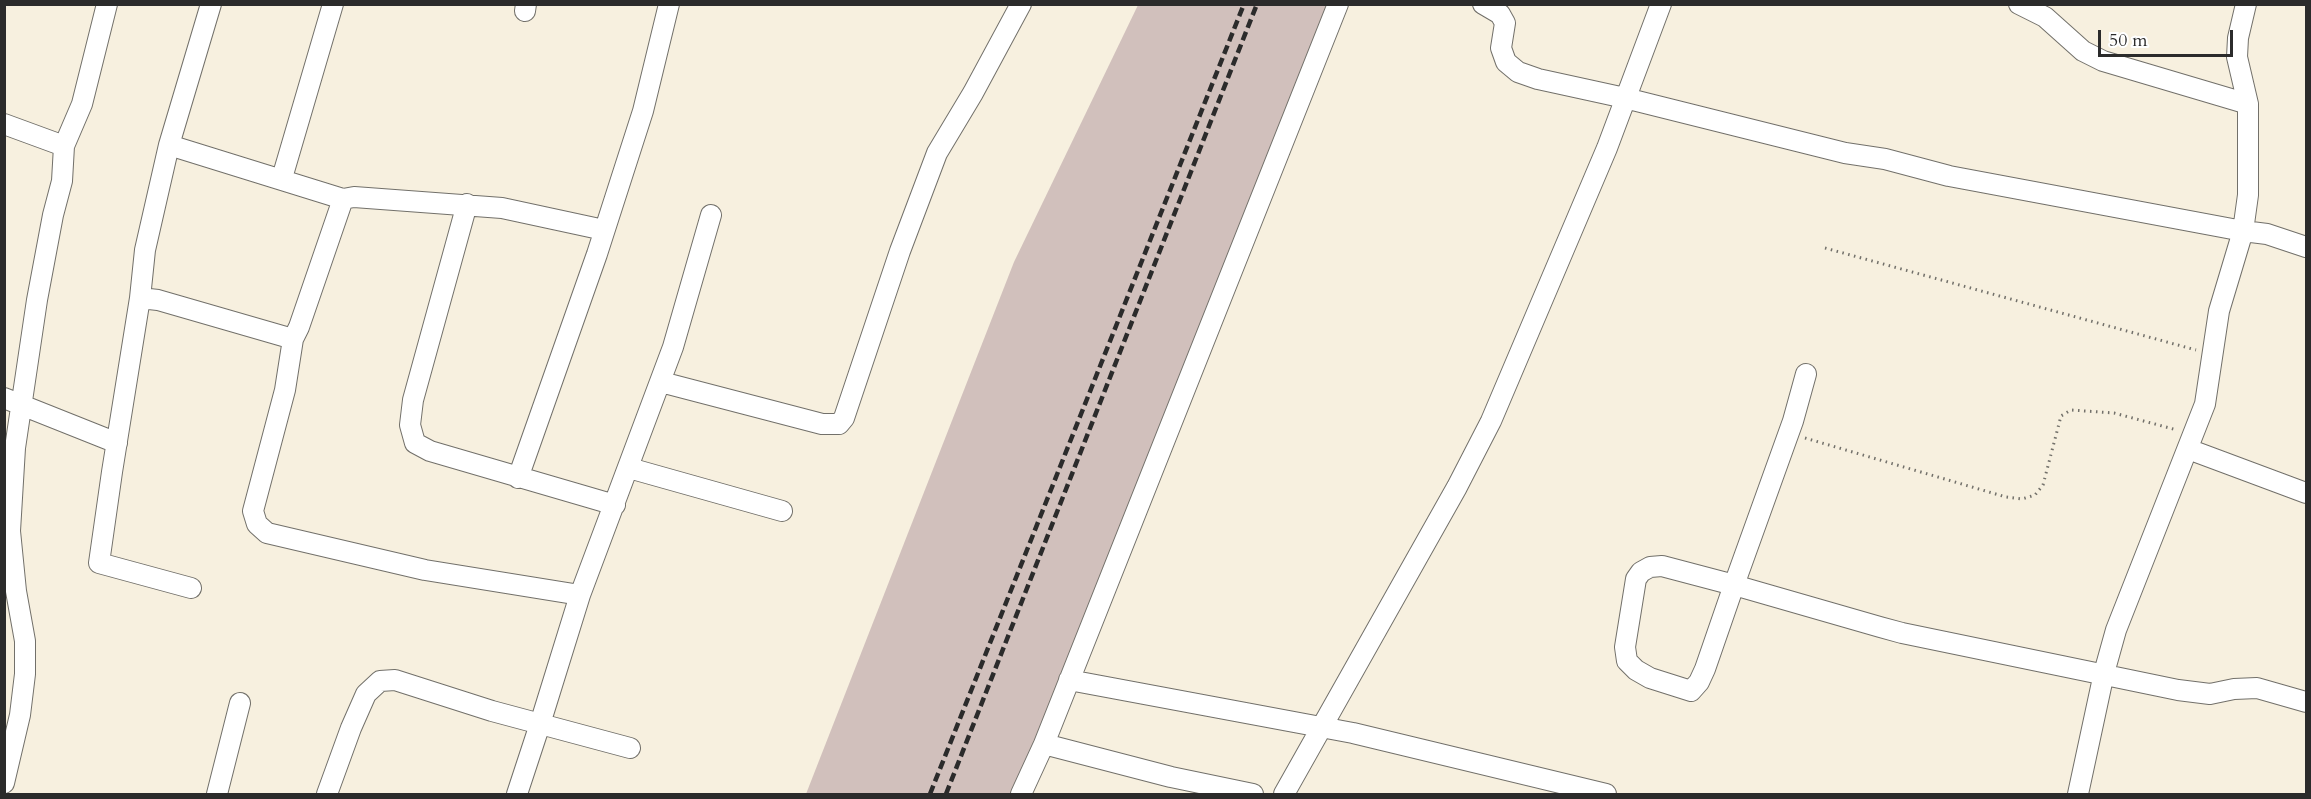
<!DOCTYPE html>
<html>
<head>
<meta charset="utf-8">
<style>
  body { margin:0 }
  #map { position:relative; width:2311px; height:799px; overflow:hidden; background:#f7f0df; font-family:Cardo,serif }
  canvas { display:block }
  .frame { position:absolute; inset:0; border:6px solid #2b2b2b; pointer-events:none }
  .scale { position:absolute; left:2098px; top:30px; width:135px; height:27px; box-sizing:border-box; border:3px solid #2b2b2b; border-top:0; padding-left:8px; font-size:18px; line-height:21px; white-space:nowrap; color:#2b2b2b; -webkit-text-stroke:4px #fff; paint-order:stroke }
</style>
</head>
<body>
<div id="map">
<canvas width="2311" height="799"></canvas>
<div class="frame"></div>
<div class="scale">50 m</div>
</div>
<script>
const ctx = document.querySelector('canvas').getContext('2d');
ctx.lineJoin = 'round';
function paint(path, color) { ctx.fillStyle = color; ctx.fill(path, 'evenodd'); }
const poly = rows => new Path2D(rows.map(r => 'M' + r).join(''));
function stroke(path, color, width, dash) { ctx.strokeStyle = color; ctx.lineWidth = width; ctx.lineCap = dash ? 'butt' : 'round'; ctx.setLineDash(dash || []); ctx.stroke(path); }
const industrial = poly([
  [1138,5,1335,5,1018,794,806,794,1014,262]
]);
const path = poly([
  [1825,248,2196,350],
  [1805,438,2006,497,2022,499,2035,495,2043,485,2061,416,2071,410,2114,413,2177,430]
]);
const minor = poly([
  [1483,4,1500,14,1505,23,1501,48,1506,62,1518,72,1538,79,1625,98,1845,153,1885,159,1949,176,2243,231,2267,234,2306,247],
  [2019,4,2045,17,2083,51,2103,61,2248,104],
  [525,11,526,4],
  [4,124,64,146],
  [169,145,343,199,354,197,502,208,604,230],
  [282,178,333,4],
  [343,199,299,327,293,339,285,390,253,511,257,524,267,533,425,570,580,595],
  [467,204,413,400,410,425,415,443,430,451,615,505],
  [140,298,158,300,293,339],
  [1806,374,1793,421,1734,585,1705,669,1699,682,1691,691,1650,678,1636,670,1627,661,1625,647,1636,579,1641,572,1650,567,1662,566,1734,585,1880,627,1902,633,2178,690,2210,694,2234,689,2257,688,2306,702],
  [661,382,822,424,839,424,844,418,900,251,937,153,973,93,1021,4],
  [4,398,117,443],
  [2188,449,2306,493],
  [629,468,782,511],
  [518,478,597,254,643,111,669,4],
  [191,588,99,563,112,472,140,298,145,250,169,145,211,4],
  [1069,680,1353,733,1606,794],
  [1044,744,1171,777,1253,794],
  [4,783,20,715,25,674,25,641,16,591,10,531,15,448,37,300,53,215,62,181,64,146,82,104,107,4],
  [217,794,240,703],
  [327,794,351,728,366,694,380,681,395,680,492,711,630,748],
  [517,794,540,724,580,595,673,347,711,215],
  [1021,794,1044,744,1338,4],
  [1284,794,1457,487,1491,421,1607,148,1661,4],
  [2078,794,2104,673,2116,630,2205,404,2219,311,2243,231,2248,195,2248,104,2237,57,2238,38,2246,4]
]);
const rail = poly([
  [930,794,1244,4],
  [946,794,1257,4]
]);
paint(industrial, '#d1c0bc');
stroke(minor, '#72706a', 22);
stroke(path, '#72706a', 3, [1.5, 4.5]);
stroke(minor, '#fff', 20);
stroke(rail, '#2b2b2b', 4.5, [9, 4.5]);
</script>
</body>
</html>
